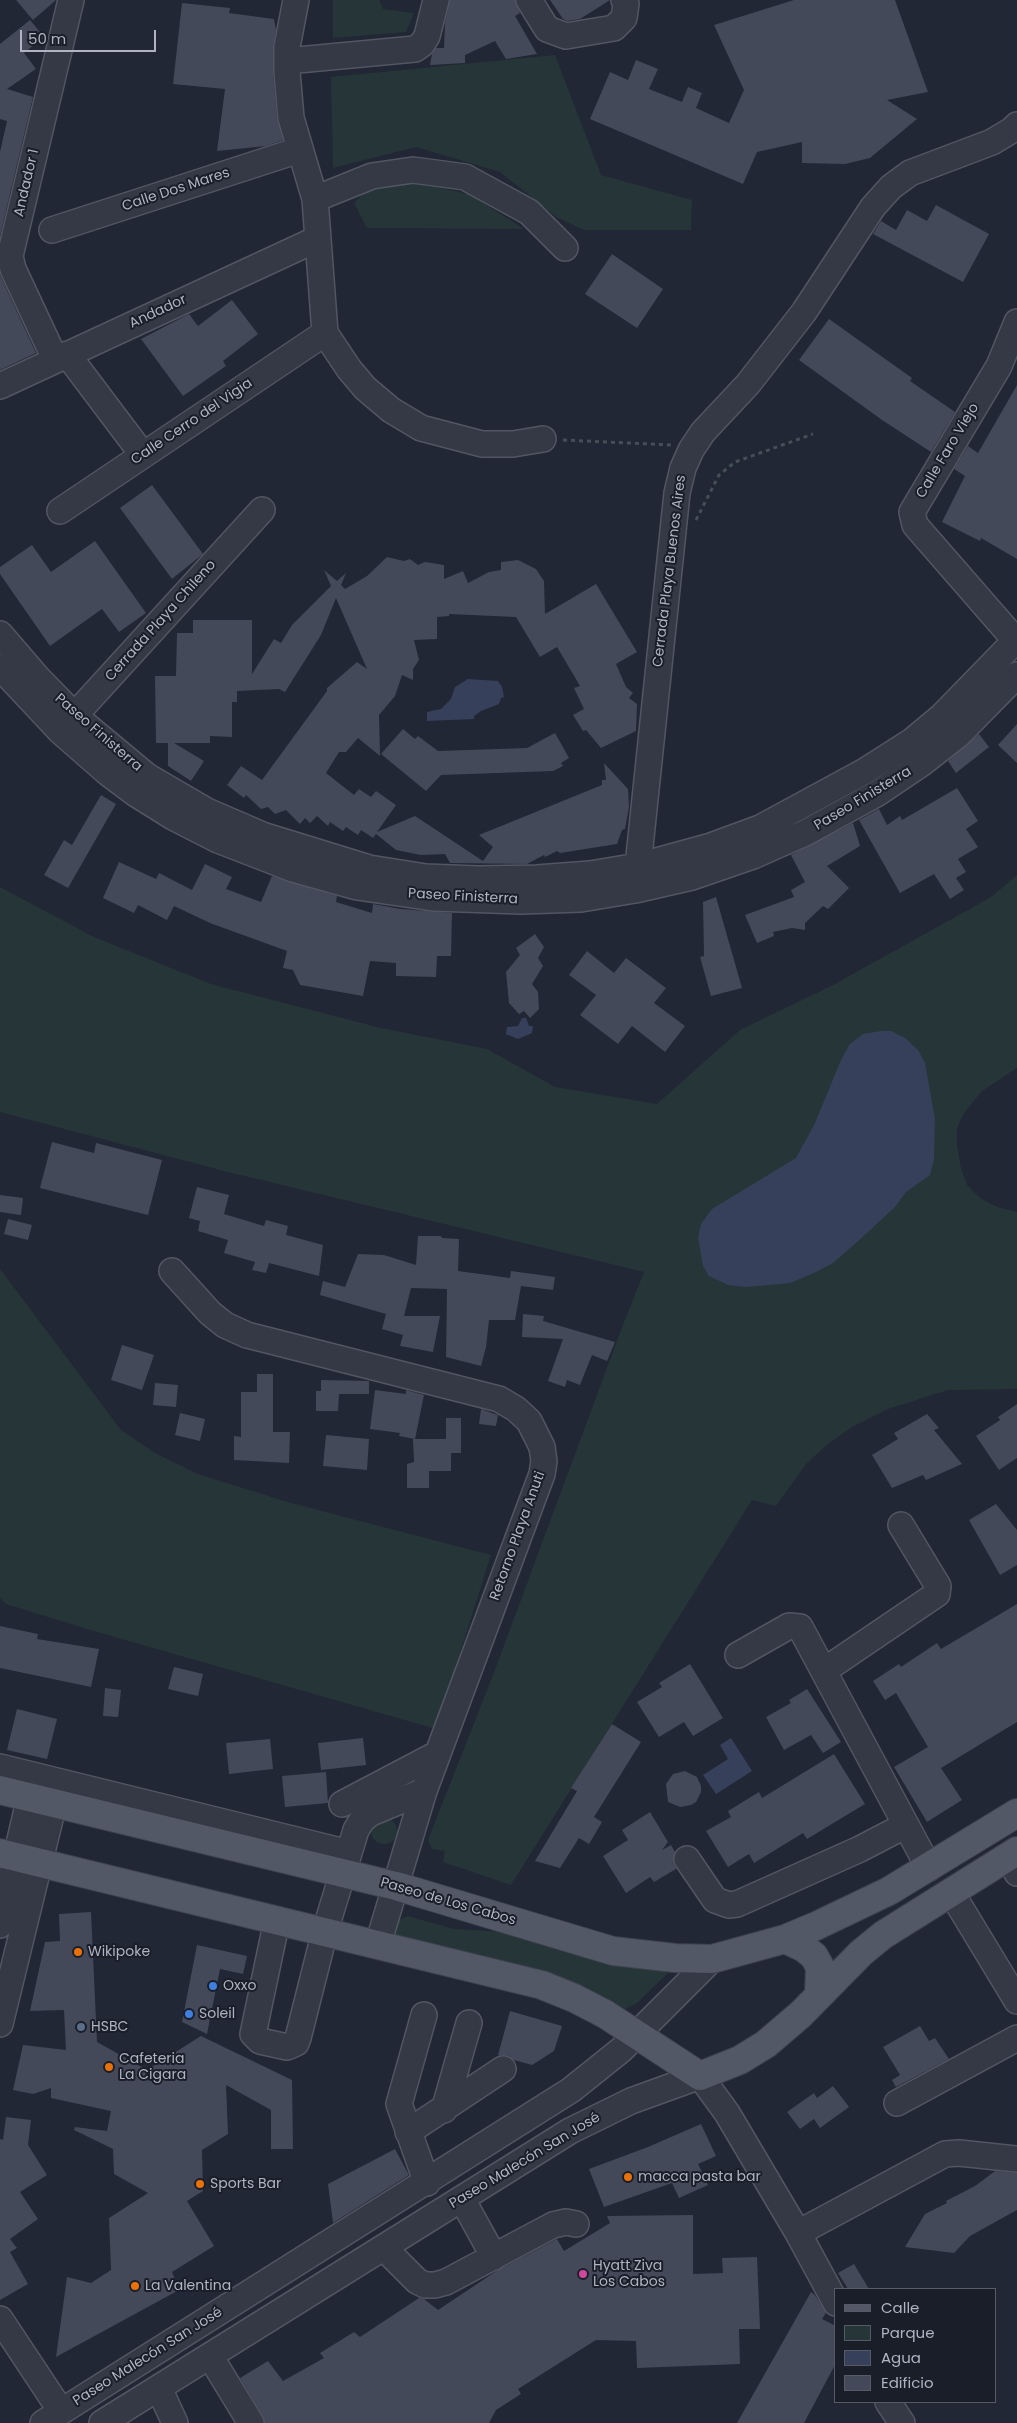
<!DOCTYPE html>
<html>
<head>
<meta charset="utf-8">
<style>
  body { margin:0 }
  #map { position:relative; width:1017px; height:2423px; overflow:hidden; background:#212734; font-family:Poppins,sans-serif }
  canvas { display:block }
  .legend { position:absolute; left:834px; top:2288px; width:162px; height:115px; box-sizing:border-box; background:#1a1e29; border:1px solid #565a66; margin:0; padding:6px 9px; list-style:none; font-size:15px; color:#afb3c2 }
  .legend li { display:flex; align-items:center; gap:10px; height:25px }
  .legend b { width:25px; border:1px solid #565a66 }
  .scale { position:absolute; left:20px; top:30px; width:136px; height:22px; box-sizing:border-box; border:2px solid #afb3c2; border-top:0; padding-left:6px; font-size:15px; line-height:18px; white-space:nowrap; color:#afb3c2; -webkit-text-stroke:4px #1a1e29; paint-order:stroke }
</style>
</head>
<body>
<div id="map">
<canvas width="1017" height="2423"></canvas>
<ul class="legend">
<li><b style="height:6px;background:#525865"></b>Calle</li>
<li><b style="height:14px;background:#263538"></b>Parque</li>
<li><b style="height:14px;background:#36405a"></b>Agua</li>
<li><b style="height:14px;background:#434959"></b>Edificio</li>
</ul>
<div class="scale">50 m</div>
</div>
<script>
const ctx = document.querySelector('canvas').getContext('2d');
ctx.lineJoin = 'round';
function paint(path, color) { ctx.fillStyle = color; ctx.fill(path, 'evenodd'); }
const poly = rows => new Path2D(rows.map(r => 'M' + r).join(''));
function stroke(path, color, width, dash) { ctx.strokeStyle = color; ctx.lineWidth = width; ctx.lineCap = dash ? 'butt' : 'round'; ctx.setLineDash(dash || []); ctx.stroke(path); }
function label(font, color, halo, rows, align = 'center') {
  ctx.font = font + ' Poppins,sans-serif'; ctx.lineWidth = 4; ctx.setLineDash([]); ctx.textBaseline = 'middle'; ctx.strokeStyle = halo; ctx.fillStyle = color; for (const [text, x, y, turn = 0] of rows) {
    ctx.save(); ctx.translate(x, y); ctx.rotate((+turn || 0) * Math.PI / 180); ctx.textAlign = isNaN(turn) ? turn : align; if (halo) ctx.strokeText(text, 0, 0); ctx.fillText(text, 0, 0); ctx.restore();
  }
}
const green = poly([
  [333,0,379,0,383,9,414,13,406,32,333,38],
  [555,55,601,175,692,200,691,230,584,230,558,218,500,172,416,147,333,168,331,77],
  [407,181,469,194,524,229,367,228,354,203,371,186],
  [1017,875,1017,1068,982,1091,964,1113,957,1128,957,1146,961,1168,967,1185,980,1198,997,1207,1017,1212,1017,1389,948,1390,888,1409,852,1427,829,1443,806,1464,776,1506,752,1500,511,1885,443,1862,445,1851,432,1849,428,1840,493,1675,624,1322,644,1272,224,1171,0,1112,0,887,94,937,211,984,381,1028,487,1049,555,1087,657,1104,740,1030,833,985,991,897],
  [0,1269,121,1430,155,1453,198,1474,291,1503,491,1555,436,1729,87,1629,6,1604,0,1598],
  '371 1831a13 13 0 1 1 26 0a13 13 0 1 1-26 0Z',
  [408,1916,454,1929,505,1932,662,1969,668,1973,637,2003,625,2009,607,1998,584,1988,398,1941,391,1932,392,1923]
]);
const water = poly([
  [468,679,498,681,502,687,504,697,501,698,499,704,481,711,474,716,474,719,427,721,427,712,441,709,451,699,455,687],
  [522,1018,526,1018,529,1026,533,1026,532,1033,518,1039,506,1034,507,1027,518,1026],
  [881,1031,891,1031,905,1038,918,1050,925,1063,935,1119,934,1159,930,1175,906,1192,895,1207,856,1243,833,1263,816,1272,790,1283,746,1287,728,1285,709,1276,703,1266,698,1237,701,1224,712,1209,796,1158,815,1123,841,1060,850,1044,863,1034],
  [731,1738,752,1771,716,1794,703,1775,728,1759,720,1745]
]);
const building = poly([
  [16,0,56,0,33,20],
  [450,0,515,0,520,13,515,16,537,54,506,59,495,41,465,55,465,63,430,65,432,54,436,48,444,48,445,23],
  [550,0,610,0,580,19,567,21,563,19],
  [794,0,895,0,928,92,887,100,917,119,870,158,845,164,802,163,802,142,757,152,743,184,590,119,610,72,628,80,636,60,658,69,649,89,682,102,688,87,702,93,696,108,729,123,744,90,714,25],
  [182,3,230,8,229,13,274,19,276,30,273,47,273,73,277,119,283,140,266,146,217,151,225,89,173,84],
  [30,20,44,37,24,53,36,69,7,89,33,97,0,236,0,152,7,121,0,119,0,44],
  [936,205,989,234,963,282,873,234,881,221,896,230,907,210,927,221],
  [612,254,663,289,637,328,585,294],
  [0,275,36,353,0,370],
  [232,300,258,334,223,361,226,366,183,396,141,339,189,314,198,326],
  [829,319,912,378,910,381,955,412,931,452,882,420,799,360],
  [1017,385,1017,559,981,538,980,541,942,522,965,476,954,469,968,446,978,453],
  [152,485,203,554,172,579,120,508],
  [95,541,146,613,119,632,102,609,50,646,0,574,0,567,32,545,51,572],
  [387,557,404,561,410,559,418,565,425,562,444,565,444,579,463,571,468,583,489,572,501,570,501,562,518,560,536,569,544,581,545,614,596,584,637,652,616,664,626,687,633,693,629,698,637,704,636,731,601,748,586,730,583,731,573,715,584,709,574,688,580,686,557,647,540,657,516,617,449,614,449,616,437,617,437,639,414,640,419,660,413,669,413,680,402,675,395,696,379,715,380,756,358,738,346,752,339,752,326,773,354,795,359,789,371,797,376,791,396,805,377,832,415,816,483,861,493,847,479,835,602,785,602,780,606,780,604,763,628,789,629,807,625,829,622,830,617,844,560,853,557,851,545,857,544,855,527,864,450,863,445,854,421,855,396,850,376,834,373,838,361,830,358,835,346,827,343,831,330,822,328,826,317,816,310,823,305,818,300,824,286,810,275,814,268,807,261,809,246,795,244,798,227,785,241,766,262,780,327,691,327,688,357,662,367,669,336,598,321,635,285,692,279,689,237,691,237,702,232,702,232,737,210,736,210,743,174,743,204,761,191,781,168,766,168,743,156,743,155,676,176,676,177,633,193,633,193,620,252,620,252,674,274,639,281,643,292,625,331,586,324,570,337,581,346,573,341,585,345,589,367,576],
  [1017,724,1017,763,998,745],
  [403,729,415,739,418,736,438,751,527,748,555,733,569,758,561,763,563,766,553,771,441,775,426,791,381,754],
  [979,734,989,747,956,773,948,761],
  [957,788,978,821,966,829,978,847,958,859,966,872,956,878,964,890,950,899,934,874,900,893,859,820,879,809,887,825,900,816,902,820],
  [101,795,116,804,68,888,44,875,64,840,72,845],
  [853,823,860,846,827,866,849,888,828,909,823,906,805,923,805,930,792,928,773,932,774,936,757,943,745,915,794,897,791,890,805,882,791,855],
  [119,862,156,879,159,873,192,890,205,864,232,877,226,889,261,902,272,876,337,896,336,902,372,913,373,904,401,909,452,913,451,956,437,956,436,977,396,976,396,963,370,961,363,996,300,985,293,970,283,968,287,951,210,923,174,906,167,920,138,905,134,913,103,898],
  [716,897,742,988,711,996,700,957,704,956,703,902],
  [535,934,544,947,538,958,543,966,532,984,538,992,539,1009,530,1018,524,1011,519,1014,509,1003,506,972,520,955,516,948],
  [587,951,614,973,626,958,666,988,654,1003,685,1026,665,1052,632,1026,618,1044,580,1015,596,995,569,975],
  [52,1142,94,1153,96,1143,162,1160,148,1215,40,1188],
  [197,1187,229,1195,224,1214,264,1226,266,1220,288,1226,286,1235,323,1245,319,1276,269,1263,266,1273,252,1270,255,1262,224,1253,228,1240,198,1231,200,1221,189,1218],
  [0,1195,23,1198,21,1215,0,1212],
  [8,1219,32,1225,28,1240,4,1234],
  [418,1236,441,1236,442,1238,459,1239,458,1271,510,1278,511,1271,555,1277,553,1290,521,1286,515,1320,489,1320,486,1347,481,1366,446,1357,447,1289,411,1288,404,1316,440,1316,433,1352,400,1346,403,1335,382,1329,386,1314,320,1295,323,1281,345,1287,358,1254,384,1255,416,1265],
  [523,1314,544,1316,543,1321,615,1342,607,1361,592,1355,580,1385,567,1380,565,1387,548,1381,563,1339,522,1337],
  [122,1345,154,1355,142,1390,111,1380],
  [257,1374,273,1374,273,1432,290,1432,289,1463,234,1460,234,1436,241,1437,241,1392,257,1392],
  [321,1380,369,1381,369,1394,339,1394,338,1411,316,1411,316,1391,321,1391],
  [155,1383,178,1385,176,1407,153,1405],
  [375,1390,406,1394,406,1390,424,1395,415,1439,399,1436,400,1433,370,1429],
  [1017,1404,1017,1458,999,1470,976,1436,1000,1420,998,1417],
  [481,1409,498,1415,496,1426,479,1424],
  [180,1413,205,1419,200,1441,175,1435],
  [927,1414,939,1428,934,1430,962,1464,926,1480,923,1475,892,1488,872,1455,898,1439,894,1433],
  [446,1418,461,1418,461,1453,451,1453,451,1471,429,1471,429,1488,407,1488,407,1464,414,1462,413,1439,446,1439],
  [326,1435,369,1439,367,1470,323,1466],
  [996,1504,1017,1530,1017,1565,1000,1575,969,1520],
  [1017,1604,1017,1722,941,1768,962,1800,927,1822,894,1767,928,1747,896,1693,885,1700,873,1681,899,1664,901,1667,937,1643,941,1649],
  [0,1626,38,1634,37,1639,99,1649,91,1687,0,1668],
  [690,1664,723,1718,693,1736,684,1722,659,1737,637,1702,662,1687,659,1683],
  [174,1667,203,1674,198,1696,168,1689],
  [105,1688,121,1690,118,1717,103,1716],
  [807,1689,841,1742,823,1753,811,1735,784,1750,766,1717,791,1703,789,1700],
  [17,1709,57,1719,47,1759,7,1750],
  [612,1724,641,1742,594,1817,602,1822,589,1844,579,1838,560,1868,535,1861,577,1791,571,1788],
  [363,1738,366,1765,321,1770,318,1743],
  [270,1739,273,1769,229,1774,226,1743],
  [834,1754,865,1804,807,1839,803,1833,754,1863,749,1854,728,1867,706,1831,731,1817,728,1811,759,1792,762,1798],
  [685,1771,697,1777,701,1786,701,1792,696,1802,691,1805,680,1807,668,1802,666,1784,673,1774],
  [326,1772,328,1803,285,1807,282,1776],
  [650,1812,668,1842,662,1850,671,1845,675,1852,673,1861,676,1869,654,1882,650,1877,626,1893,603,1856,628,1840,622,1830],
  [91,1912,97,2042,147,2070,201,2036,292,2080,293,2149,271,2149,271,2110,226,2085,228,2134,202,2150,203,2191,187,2201,214,2246,172,2272,179,2290,56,2357,67,2277,91,2283,111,2270,109,2218,148,2193,114,2174,113,2149,74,2130,75,2127,107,2131,111,2111,51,2098,51,2088,33,2094,13,2090,23,2045,66,2050,64,2010,30,2011,45,1942,60,1941,59,1914],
  [197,1945,247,1956,243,1974,220,1969,207,2034,182,2022],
  [510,2011,562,2026,554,2051,532,2065,514,2060,509,2056,498,2055],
  [920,2026,929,2041,935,2038,949,2059,896,2087,892,2080,900,2075,883,2047],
  [833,2086,849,2107,820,2128,814,2119,800,2129,787,2112,814,2093,817,2098],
  [6,2117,31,2120,28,2145,47,2175,20,2192,38,2219,10,2239,17,2248,10,2252,28,2284,0,2300,0,2139,3,2140],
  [701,2124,716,2156,698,2164,708,2185,679,2198,672,2183,604,2207,589,2169,648,2147],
  [395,2149,409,2175,333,2223,328,2184],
  [995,2171,1017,2173,1017,2210,970,2236,954,2253,905,2247,925,2214,947,2203,946,2201,975,2186],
  [693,2215,693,2274,723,2273,722,2258,757,2257,760,2329,739,2329,740,2364,637,2368,636,2341,596,2340,518,2389,521,2394,496,2410,489,2423,265,2423,263,2416,240,2378,268,2361,283,2381,324,2358,320,2353,354,2332,360,2337,419,2298,424,2299,438,2310,498,2270,557,2239,564,2251,610,2223,607,2216],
  [854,2264,869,2289,848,2289,838,2273],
  [811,2292,815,2295,826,2313,822,2319,836,2326,836,2363,804,2423,737,2423]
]);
const path = poly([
  [563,440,672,445],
  [696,520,719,475,735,462,813,434]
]);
const minor = poly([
  [296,0,287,47,287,72,291,118,315,199,325,333,349,369,365,388,391,410,421,428,482,444,513,444,543,439],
  [529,0,547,29,566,36,614,28,624,18,626,4,624,0],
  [287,61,415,49,422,44,427,36,436,0],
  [315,199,372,176,413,170,465,177,529,212,565,248],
  [52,230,299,150],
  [67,354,143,455],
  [55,359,13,269,10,256,71,0],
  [0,386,317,239],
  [60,511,325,333],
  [0,634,37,677,75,716,147,776,207,811,265,836,369,868,426,877,478,879,537,878,590,874,638,866,711,846,760,828,865,771,912,741,942,716,1017,639],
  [1016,641,915,525,912,512,999,366,1017,322],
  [0,667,60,731,108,773,136,794,173,817,218,840,293,869,357,887,433,898,521,901,581,899,635,890,692,877,753,856,805,833,878,793,921,764,958,735,1017,675],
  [64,727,262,510],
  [638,866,677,493,683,468,691,450,703,432,748,384,804,312,873,207,891,187,910,173,992,142,1012,130,1017,125],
  [172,1271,210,1313,225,1325,247,1335,499,1399,516,1409,529,1421,542,1447,544,1461,542,1474,424,1791,378,1944],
  [738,1655,789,1626,800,1627,929,1868],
  [825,1670,937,1594,938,1586,901,1525],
  [0,1767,349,1853],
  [342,1804,437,1754],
  [1009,1856,1017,1873],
  [687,1859,715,1900,729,1905,737,1904,860,1849,906,1825],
  [951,1892,1017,2001],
  [277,1920,253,2034,260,2041,287,2047,296,2043,298,2038,325,1931,356,1830,362,1820,371,1813,424,1791],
  [0,1925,30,1797],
  [424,2015,399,2104,427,2183],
  [0,2024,54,1803],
  [897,2103,1017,2038],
  [444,2110,469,2023],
  [408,2132,503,2069],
  [462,2199,494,2257],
  [798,2233,945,2154,959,2153,1017,2159],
  [384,2248,417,2281,425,2285,435,2285,446,2282,553,2225,566,2222,576,2224],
  [0,2319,61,2411],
  [210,2356,251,2423],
  [159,2388,175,2423],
  [888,2402,902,2423],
  [43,2423,571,2090,621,2050,712,1959],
  [102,2423,570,2131,631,2101,700,2076,727,2113,798,2233,836,2303]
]);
const major = poly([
  [0,1790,396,1886,613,1951,675,1958,712,1959,785,1939,816,1926,889,1891,1017,1813],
  [0,1853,542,1985,574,1998,605,2014,700,2076,740,2060,766,2044,801,2014,861,1953,883,1935,1017,1851],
  [785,1939,804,1948,814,1956,820,1967,819,1994]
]);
const markers = [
  [78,1952,5,"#e8710a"],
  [213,1986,5,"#3f7fe0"],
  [189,2014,5,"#3f7fe0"],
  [81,2027,5,"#5c6f8a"],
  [109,2067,5,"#e8710a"],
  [628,2177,5,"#e8710a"],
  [200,2184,5,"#e8710a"],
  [583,2274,5,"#d1479c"],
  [135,2286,5,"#e8710a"]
];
const streetNames = [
  ["Andador 1",27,183,-77],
  ["Calle Dos Mares",176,190,-18],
  ["Andador",158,312,-25],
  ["Calle Cerro del Vigia",192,422,-34],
  ["Calle Faro Viejo",948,451,-59],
  ["Cerrada Playa Buenos Aires",670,571,-83],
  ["Cerrada Playa Chileno",161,621,-48],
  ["Paseo Finisterra",98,733,41],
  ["Paseo Finisterra",863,799,-31],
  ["Paseo Finisterra",463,897,3],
  ["Retorno Playa Anuti",518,1536,-70],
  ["Paseo de Los Cabos",448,1902,16],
  ["Paseo Malecón San José",525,2161,-31],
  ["Paseo Malecón San José",148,2357,-32]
];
const poiNames = [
  ["Wikipoke",88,1952],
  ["Oxxo",223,1986],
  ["Soleil",199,2014],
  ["HSBC",91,2027],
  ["Cafeteria",119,2059],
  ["La Cigara",119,2075],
  ["macca pasta bar",638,2177],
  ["Sports Bar",210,2184],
  ["Hyatt Ziva",593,2266],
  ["Los Cabos",593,2282],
  ["La Valentina",145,2286]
];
paint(green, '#263538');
paint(water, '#36405a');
paint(building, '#434959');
stroke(minor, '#525663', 28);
stroke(major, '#3e424f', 30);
stroke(path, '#435055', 3, [4, 4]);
stroke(minor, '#343945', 25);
stroke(major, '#525865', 28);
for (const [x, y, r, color] of markers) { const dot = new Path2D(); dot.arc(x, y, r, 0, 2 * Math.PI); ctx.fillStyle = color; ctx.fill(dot); stroke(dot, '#1a1e29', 2); }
label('14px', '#afb3c2', '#1a1e29', streetNames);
label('14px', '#afb3c2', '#1a1e29', poiNames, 'left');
</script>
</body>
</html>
